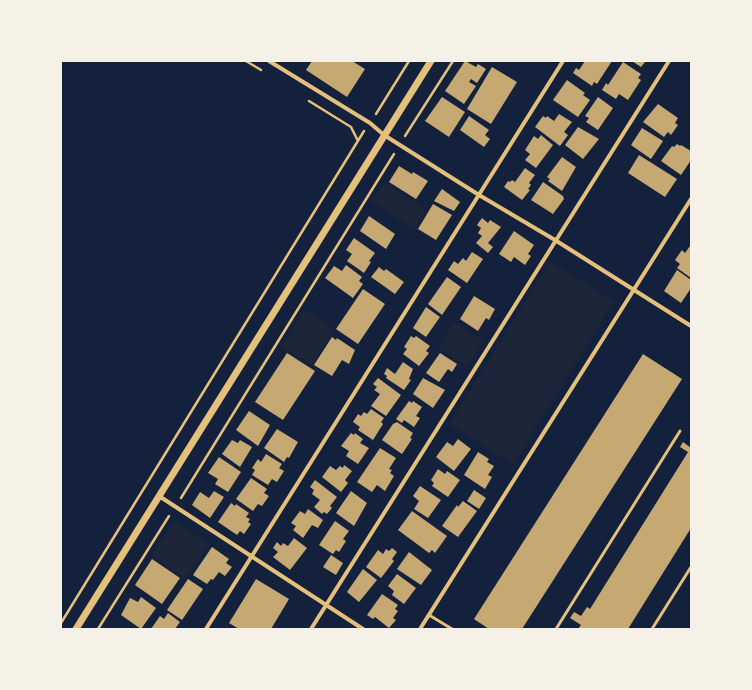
<!DOCTYPE html>
<html>
<head>
<meta charset="utf-8">
<style>
  body { margin:0 }
  #map { position:relative; width:752px; height:690px; overflow:hidden; background:#14213d; font-family:Quicksand,sans-serif }
  canvas { display:block }
  .frame { position:absolute; inset:0; border:62px solid #f6f1e7; pointer-events:none }
</style>
</head>
<body>
<div id="map">
<canvas width="752" height="690"></canvas>
<div class="frame"></div>
</div>
<script>
const ctx = document.querySelector('canvas').getContext('2d');
ctx.lineJoin = 'round';
function paint(path, color) { ctx.fillStyle = color; ctx.fill(path, 'evenodd'); }
const poly = rows => new Path2D(rows.map(r => 'M' + r).join(''));
function stroke(path, color, width, dash) { ctx.strokeStyle = color; ctx.lineWidth = width; ctx.lineCap = dash ? 'butt' : 'round'; ctx.setLineDash(dash || []); ctx.stroke(path); }
const green = poly([
  [384,182,426,210,414,229,371,201],
  [550,262,614,301,513,464,449,424],
  [304,310,335,329,312,365,282,346],
  [454,323,483,341,467,366,438,348],
  [175,521,209,544,185,579,151,555]
]);
const building = poly([
  [312,61,352,61,365,69,347,97,306,70],
  [465,61,476,67,478,64,486,69,477,83,471,79,469,82,476,86,464,104,445,91],
  [585,61,612,61,597,84,594,82,592,86,573,73,576,68,579,70],
  [632,61,644,61,645,62,641,67],
  [623,62,641,74,638,78,641,80,628,100,619,94,616,99,602,90,606,83,608,85],
  [492,67,517,82,491,124,467,109],
  [567,80,585,93,583,95,590,100,578,117,553,100],
  [442,97,465,112,449,137,425,121],
  [598,97,613,108,598,130,586,122,589,118,585,116],
  [658,104,678,118,675,123,678,125,671,135,668,132,664,137,643,122],
  [559,114,572,122,564,132,568,135,560,146,535,127,543,116,546,118,547,116,554,121],
  [469,116,489,130,485,135,490,139,484,147,460,130],
  [578,127,599,139,583,159,565,145],
  [642,128,663,141,651,159,631,145],
  [541,135,553,145,536,168,525,160,530,154,525,150,534,136,538,139],
  [677,144,680,146,681,145,691,151,691,160,681,175,661,161,672,146,674,147],
  [639,155,677,179,665,197,628,173],
  [562,157,576,167,562,191,548,181,550,179,547,177],
  [399,166,412,174,413,172,428,181,416,199,389,182],
  [525,168,535,175,529,183,531,185,528,189,530,190,522,200,504,187,508,181,510,182,512,180,515,182],
  [543,182,563,196,564,199,553,214,531,200],
  [442,189,460,202,454,211,434,201],
  [433,204,452,215,436,240,418,229],
  [369,216,395,234,386,249,360,231],
  [482,218,488,223,490,220,501,227,488,243,493,247,488,253,476,243,482,236,478,233,481,228,477,225],
  [514,231,534,245,528,254,531,256,525,265,514,257,511,262,499,254],
  [354,238,375,253,369,261,371,262,364,273,347,261,352,254,346,250],
  [690,246,691,247,691,278,677,268,680,264,675,260,682,250,685,253],
  [472,252,483,259,467,283,448,270,454,261,458,264,463,258,466,261],
  [346,265,362,277,359,281,363,284,353,298,325,278,334,266,342,271],
  [379,267,384,271,386,269,404,282,395,294,371,277],
  [677,270,691,280,691,288,681,303,664,291],
  [447,277,461,287,442,315,428,304],
  [363,289,385,304,358,344,336,329],
  [474,296,495,309,489,320,486,318,478,331,460,319],
  [426,307,440,317,426,337,413,328],
  [411,336,414,338,416,336,430,346,426,351,429,353,419,366,403,354,407,349,404,347],
  [332,337,336,340,337,338,355,350,349,364,342,360,332,376,314,365],
  [287,353,315,371,283,420,255,402],
  [440,353,457,364,452,372,448,369,439,382,426,373],
  [643,354,682,379,522,629,489,629,474,619],
  [403,362,413,369,409,379,411,380,404,390,386,378,387,376,384,374,387,368,395,374],
  [378,378,401,395,386,416,371,406,380,394,374,390,377,387,373,384],
  [423,378,445,390,433,408,413,394],
  [409,401,412,403,413,401,422,407,416,416,420,418,414,427,404,420,402,423,396,419],
  [371,409,384,418,381,422,383,424,373,440,358,430,360,427,353,422,358,414,361,416,364,412,367,414],
  [249,411,270,425,258,446,236,430],
  [397,422,413,433,410,438,412,439,402,454,382,440,393,424],
  [277,429,298,442,289,458,287,457,284,462,264,448],
  [351,433,354,435,355,433,363,439,360,443,369,448,358,464,346,456,349,451,341,446],
  [458,439,471,449,454,471,436,457,447,442,453,446],
  [232,440,238,443,240,440,252,447,240,467,222,454],
  [683,442,691,448,691,528,628,629,578,629,581,625,570,618,574,612,581,616,587,607,590,609,688,452,680,447],
  [380,448,396,458,389,469,392,470,390,473,394,476,385,491,377,485,372,492,357,482],
  [478,452,489,459,487,462,494,466,488,475,492,477,485,489,464,475],
  [266,454,282,464,279,468,284,471,277,482,272,479,268,485,252,475,255,470,252,468,258,459,261,462],
  [219,457,241,472,228,492,215,484,218,479,208,473],
  [344,465,352,471,345,480,348,483,341,492,322,477,330,466,336,470,340,466,343,468],
  [438,469,445,474,447,471,460,480,448,497,432,486,434,483,431,480],
  [251,478,267,489,264,493,269,496,262,506,258,504,253,511,236,499],
  [315,480,337,497,330,506,332,508,327,514,324,512,322,514,314,507,320,500,312,494,314,490,310,487],
  [420,486,441,500,428,518,414,509,419,501,413,496],
  [474,490,486,498,479,509,467,501],
  [214,491,224,497,210,518,192,505,200,492,209,498],
  [351,491,367,503,354,526,336,513],
  [463,501,477,511,458,537,442,526,457,505,458,507],
  [231,503,235,506,236,504,249,513,246,517,250,519,248,522,251,524,244,534,240,531,237,535,218,522],
  [308,509,323,520,318,528,312,525,303,538,293,530,296,526,291,523,300,511,305,514],
  [412,511,447,536,435,553,432,550,429,553,398,530],
  [335,521,349,531,343,539,346,541,339,552,336,550,333,554,319,545],
  [294,538,307,548,290,570,273,557,278,552,273,548,277,542,281,546,283,543,288,546],
  [212,547,229,559,226,563,232,567,225,576,219,572,213,580,211,579,207,584,193,575],
  [392,548,397,552,392,559,394,561,381,578,366,567,378,550,383,554,386,549,389,551],
  [409,552,432,570,421,585,397,569],
  [331,555,343,563,336,575,323,567],
  [152,559,180,578,162,604,135,585],
  [363,569,377,580,359,602,347,592],
  [397,574,416,588,404,604,392,595,394,591,388,586],
  [188,579,203,589,182,620,167,610],
  [256,579,289,599,271,629,239,629,229,623],
  [382,594,398,605,395,609,398,611,393,618,396,620,389,628,375,617,373,619,367,615],
  [141,597,156,608,141,629,121,615,130,598,138,602],
  [168,613,180,622,175,629,151,629,160,616,164,619]
]);
const path = poly([
  [246,61,261,70],
  [309,101,351,127,358,141],
  [376,114,409,61],
  [405,136,453,61],
  [181,498,394,154],
  [61,623,364,131],
  [98,629,169,516]
]);
const service = poly([
  [429,615,452,629],
  [556,629,680,431],
  [652,629,691,567]
]);
const minor = poly([
  [269,61,370,123,384,135,479,195,555,240,691,326],
  [159,496,363,629],
  [206,629,563,61],
  [311,629,669,61],
  [420,629,691,199]
]);
const tertiary = poly([
  [76,629,431,61]
]);
paint(green, '#1d2539');
paint(building, '#c6a872');
stroke(path, '#e5c07b', 2.5);
stroke(service, '#e5c07b', 3);
stroke(minor, '#e5c07b', 4);
stroke(tertiary, '#e5c07b', 7);
</script>
</body>
</html>
